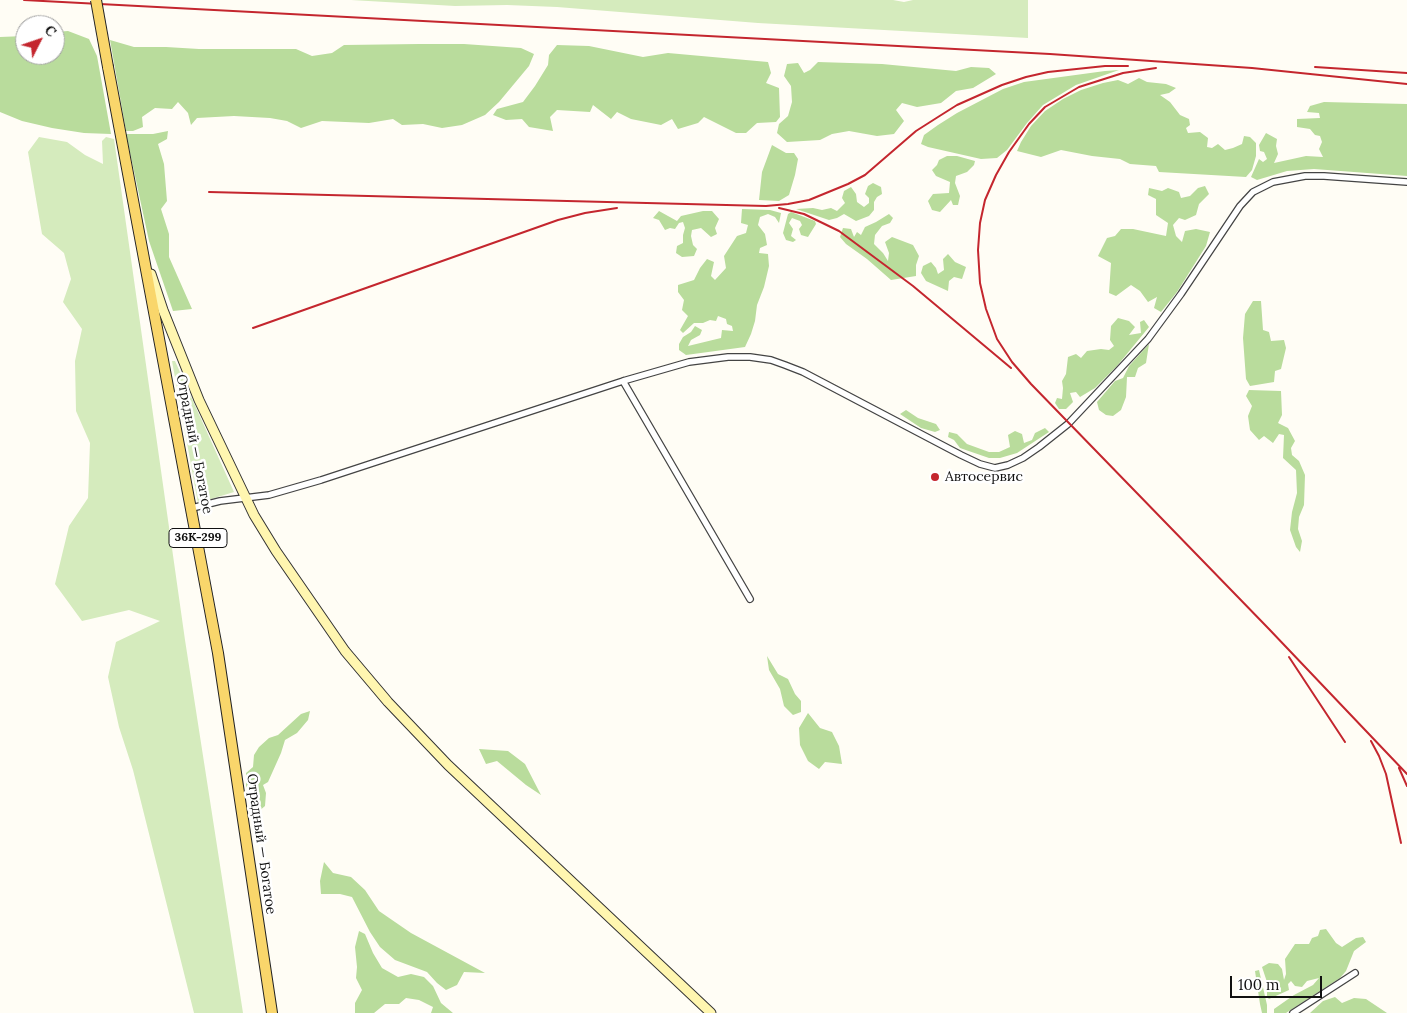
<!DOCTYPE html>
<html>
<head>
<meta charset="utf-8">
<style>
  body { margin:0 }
  #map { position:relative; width:1407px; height:1013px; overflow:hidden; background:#fffdf5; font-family:Lora,serif }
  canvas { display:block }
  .north { position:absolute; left:15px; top:15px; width:50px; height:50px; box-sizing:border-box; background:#fff; border:1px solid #a0a0a0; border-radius:50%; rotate:49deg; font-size:14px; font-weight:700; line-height:20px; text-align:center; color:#111 }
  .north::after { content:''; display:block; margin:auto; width:18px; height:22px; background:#c4262e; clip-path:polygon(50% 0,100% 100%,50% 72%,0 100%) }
  .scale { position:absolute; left:1230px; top:976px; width:92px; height:22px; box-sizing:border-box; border:2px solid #111; border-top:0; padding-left:6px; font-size:15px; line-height:18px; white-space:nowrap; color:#111; -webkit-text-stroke:4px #fff; paint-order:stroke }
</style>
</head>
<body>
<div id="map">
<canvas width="1407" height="1013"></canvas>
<div class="north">С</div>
<div class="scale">100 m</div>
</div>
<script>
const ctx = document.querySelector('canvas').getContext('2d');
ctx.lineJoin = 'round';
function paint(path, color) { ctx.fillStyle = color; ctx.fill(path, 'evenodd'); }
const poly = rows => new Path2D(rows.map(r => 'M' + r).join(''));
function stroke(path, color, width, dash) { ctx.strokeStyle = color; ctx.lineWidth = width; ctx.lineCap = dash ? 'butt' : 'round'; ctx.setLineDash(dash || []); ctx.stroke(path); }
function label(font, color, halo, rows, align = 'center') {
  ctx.font = font + ' Lora,serif'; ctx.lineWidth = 5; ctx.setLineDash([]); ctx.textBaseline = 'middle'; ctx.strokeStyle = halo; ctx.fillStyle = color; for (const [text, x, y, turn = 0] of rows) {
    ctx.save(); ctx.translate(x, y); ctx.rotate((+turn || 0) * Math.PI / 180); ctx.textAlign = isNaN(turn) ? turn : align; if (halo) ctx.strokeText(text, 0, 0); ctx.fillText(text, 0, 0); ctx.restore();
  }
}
const green = poly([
  [351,0,893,0,904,2,913,0,1028,0,1028,38,758,23,557,7,507,5,455,6],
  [39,137,67,142,85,155,103,164,102,141,106,137,114,139,185,640,243,1013,194,1013,133,770,119,727,108,677,116,642,160,621,129,610,82,621,55,584,69,526,88,498,90,443,76,411,75,361,82,329,63,302,71,279,64,253,42,234,28,152],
  [172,361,175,361,234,492,198,503]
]);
const forest = poly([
  [68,31,89,39,97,56,111,134,84,133,52,128,22,121,0,112,0,37,25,36,25,55,55,55,55,32],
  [110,40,134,47,166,47,199,49,296,49,312,56,332,53,344,45,419,44,464,44,521,48,534,54,529,66,499,102,485,115,462,125,442,128,423,124,402,125,393,119,369,123,322,121,301,128,287,121,270,118,234,116,197,118,191,125,188,113,178,102,172,109,155,108,142,117,143,127,133,131,126,131],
  [557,45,589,46,643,57,668,53,768,62,771,73,766,83,779,88,780,117,776,122,757,123,746,133,736,133,704,117,698,123,678,129,672,119,661,125,631,119,617,112,611,119,593,105,590,112,557,110,550,117,553,131,529,127,522,119,506,120,493,115,497,109,523,102,535,86,548,65,549,55],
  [818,62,882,64,956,71,971,67,989,68,996,74,973,88,956,91,941,103,917,107,902,103,896,110,904,121,894,134,877,136,849,131,832,134,820,140,787,142,777,133,779,124,788,116,792,102,791,86,784,76,787,64,798,63,804,73,810,70],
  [1119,70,1076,85,1043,105,1027,123,1007,150,997,158,981,159,928,147,921,144,924,135,938,125,957,113,1003,89,1024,82,1105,71],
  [1139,78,1147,82,1166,84,1176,88,1169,93,1160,95,1170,102,1180,115,1189,119,1190,125,1186,128,1188,133,1200,132,1208,138,1207,147,1212,148,1218,144,1225,150,1233,148,1242,144,1244,136,1250,137,1256,143,1256,156,1252,170,1246,177,1159,172,1156,166,1130,164,1120,159,1092,156,1061,150,1041,157,1017,151,1021,142,1031,126,1045,111,1063,99,1081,90,1103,83,1118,80,1128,84],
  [1324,102,1407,104,1407,176,1314,169,1287,171,1257,180,1251,177,1259,159,1263,162,1267,159,1264,152,1260,151,1259,145,1266,133,1277,139,1276,146,1278,154,1274,163,1306,156,1323,157,1319,149,1322,142,1320,136,1315,135,1310,129,1297,127,1297,119,1320,118,1319,113,1307,112,1310,106],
  [168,131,167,139,158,144,164,164,167,201,161,209,169,234,169,257,192,309,173,311,149,241,126,134,153,134],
  [772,145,786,153,794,153,798,159,795,175,789,195,779,201,759,200,762,172],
  [947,156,957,156,975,161,974,165,967,172,956,176,955,183,960,196,958,205,953,205,951,200,940,212,932,210,928,201,933,194,949,193,950,182,936,176,932,170,937,165,939,160],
  [873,183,881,187,882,194,877,197,874,202,874,210,869,216,856,221,844,214,837,218,829,220,796,209,813,208,822,210,831,208,837,211,845,203,842,198,844,191,851,187,856,194,857,202,864,207,869,203,869,198,865,194,868,186],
  [1205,186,1209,194,1199,204,1196,215,1185,220,1179,218,1173,225,1176,236,1182,242,1185,231,1196,229,1210,232,1206,246,1177,292,1161,312,1154,308,1157,297,1148,302,1140,291,1131,285,1116,296,1109,293,1111,263,1098,256,1107,238,1115,236,1121,229,1133,229,1166,236,1168,223,1156,215,1156,199,1148,195,1149,188,1162,191,1168,188,1179,192,1181,198,1190,196,1198,188],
  [742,209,770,210,781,213,779,223,775,217,768,214,760,217,758,225,765,234,767,245,760,248,759,253,768,254,769,266,764,287,757,305,755,321,751,334,745,347,686,355,679,350,679,344,683,337,691,332,695,326,702,330,700,335,691,340,688,346,721,338,722,330,733,331,732,326,727,324,726,319,718,316,716,321,710,320,703,323,694,323,683,333,680,330,688,316,682,310,684,300,678,292,678,285,694,280,700,268,707,259,714,262,711,276,715,280,726,268,724,256,737,236,746,233,748,225,741,223],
  [659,211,677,221,681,216,703,211,712,211,719,219,715,228,717,234,711,237,701,228,692,230,691,236,693,245,697,249,694,256,682,257,676,253,677,246,683,243,683,235,685,228,683,222,679,223,675,229,670,228,665,230,659,220,653,218],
  [791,212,815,221,816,224,808,237,801,235,799,229,802,225,800,221,792,218,789,223,793,229,791,236,796,240,793,242,786,240,783,233,788,214],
  [889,214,893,218,890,223,882,226,875,235,874,244,883,253,888,261,889,253,885,242,892,237,913,245,919,256,916,265,916,276,891,280,867,259,846,244,840,237,843,228,851,229,854,237,857,232,861,235,865,227,876,222],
  [948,254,955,262,966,267,962,279,954,277,949,281,948,291,926,281,921,273,923,266,931,262,936,268,938,274,944,270,943,259],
  [1253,301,1261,301,1263,330,1269,332,1271,341,1284,340,1286,348,1281,369,1275,371,1274,382,1250,386,1246,379,1243,338,1245,314],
  [1118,318,1129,321,1135,327,1129,335,1141,333,1140,322,1144,320,1149,327,1117,366,1095,388,1080,397,1076,392,1070,393,1073,402,1066,409,1059,409,1055,403,1057,398,1062,399,1063,388,1062,381,1066,374,1068,357,1076,354,1081,358,1087,351,1101,349,1109,350,1114,346,1110,340,1111,326],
  [1149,344,1146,363,1138,368,1135,377,1127,377,1126,397,1121,410,1113,416,1106,415,1099,410,1097,402,1115,381,1123,378,1129,366],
  [1249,390,1281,391,1282,415,1278,423,1288,428,1295,441,1291,448,1292,455,1299,461,1305,475,1304,505,1299,517,1298,529,1302,541,1300,552,1296,547,1290,530,1292,512,1297,493,1296,470,1283,458,1284,435,1279,434,1273,443,1264,436,1259,440,1250,430,1248,416,1252,406,1246,396],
  [906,410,918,418,936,424,940,430,935,432,921,428,900,414],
  [1045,428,1049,432,1017,453,1000,458,989,458,960,448,954,440,948,437,949,432,957,434,967,444,989,452,999,452,1010,447,1008,435,1015,431,1022,434,1024,443,1032,440,1035,433],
  [767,656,778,674,788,679,795,694,801,701,801,712,793,715,784,706,780,689,769,670],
  [310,711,308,720,297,733,285,740,281,753,268,782,263,785,266,793,265,806,258,812,260,823,256,825,249,799,256,791,246,787,246,773,253,767,254,755,259,747,269,738,278,735,301,714],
  [808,713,820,728,832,732,839,746,842,764,825,762,819,769,808,761,800,745,799,728],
  [479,749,508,751,525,764,541,795,526,785,497,761,486,764],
  [324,862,333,873,351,877,365,890,379,911,411,933,485,973,464,972,457,985,446,990,437,983,427,972,395,960,380,947,370,932,352,897,340,894,321,894,320,881],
  [1326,929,1336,943,1342,947,1356,938,1363,937,1366,942,1354,951,1346,971,1340,978,1286,1013,1274,1013,1274,1009,1294,995,1313,985,1319,978,1307,981,1302,987,1295,986,1291,981,1288,984,1289,990,1269,999,1267,997,1267,982,1262,967,1269,963,1278,964,1282,969,1284,980,1286,974,1285,959,1295,944,1309,944,1312,938,1318,936,1320,930],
  [359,931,365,934,373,953,382,968,398,977,411,974,424,977,433,986,441,1003,453,1013,431,1013,433,1007,419,1000,406,998,399,1004,385,1004,374,1013,355,1013,355,1003,362,990,356,978,357,967,355,947],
  [1259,970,1267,1005,1267,1013,1262,1013,1260,1004,1255,971],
  [1335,997,1342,1003,1354,998,1366,999,1387,1013,1310,1013,1323,1001]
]);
const street = poly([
  [623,381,750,599],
  [192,508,220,501,269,495,321,480,623,381,689,362,728,357,750,357,771,360,785,365,803,372,961,455,980,464,995,468,1008,465,1023,458,1039,447,1068,424,1148,339,1181,294,1240,206,1253,192,1273,182,1305,176,1324,176,1407,182],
  [1293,1013,1355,973]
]);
const secondary = poly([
  [151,274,163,310,199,400,254,515,276,551,345,651,388,702,448,765,711,1013]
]);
const primary = poly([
  [108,67,218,653,272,1013]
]);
const rail = poly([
  [24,0,1050,54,1252,68,1407,84],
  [1315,67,1407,73],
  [1156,68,1123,73,1079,87,1045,107,1029,124,1009,152,996,175,985,200,980,223,978,250,980,283,986,309,997,339,1012,362,1031,384,1268,628,1407,774],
  [209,192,766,206,788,204,809,200,848,184,865,175,916,131,938,117,957,105,1002,85,1026,77,1048,72,1105,66,1128,66],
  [779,208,804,214,839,231,913,286,1011,368],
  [253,328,558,220,585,213,617,208],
  [1289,657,1345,742],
  [1371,741,1379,756,1386,774,1401,843],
  [1399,768,1407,786]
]);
const primaryBridge = poly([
  [96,0,108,67]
]);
const markers = [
  [935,477,5,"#c4262e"]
];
const shields = [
  [198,538,58]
];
const shieldNames = [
  ["36К-299",198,538]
];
const streetNames = [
  ["Отрадный — Богатое",194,444,79],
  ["Отрадный — Богатое",261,844,82]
];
const poiNames = [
  ["Автосервис",945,477]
];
paint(green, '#d5ebbd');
paint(forest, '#b9dc9c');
stroke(street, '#444', 8);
stroke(secondary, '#333', 11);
stroke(primary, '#222', 12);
stroke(street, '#fff', 5.5);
stroke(secondary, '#fff6b0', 9);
stroke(primary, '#f9d66b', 10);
stroke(rail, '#c4262e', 2);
stroke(primaryBridge, '#222', 12, []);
stroke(primaryBridge, '#f9d66b', 10);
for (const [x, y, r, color] of markers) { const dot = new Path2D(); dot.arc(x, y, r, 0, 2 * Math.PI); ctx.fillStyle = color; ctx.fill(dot); stroke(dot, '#fff', 2); }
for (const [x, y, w] of shields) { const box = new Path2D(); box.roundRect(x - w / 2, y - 9.5, w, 19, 4); ctx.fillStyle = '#fff'; ctx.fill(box); stroke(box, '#111', 1); }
label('bold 12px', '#111', null, shieldNames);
label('14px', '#111', '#fff', streetNames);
label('14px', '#111', '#fff', poiNames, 'left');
</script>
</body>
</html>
